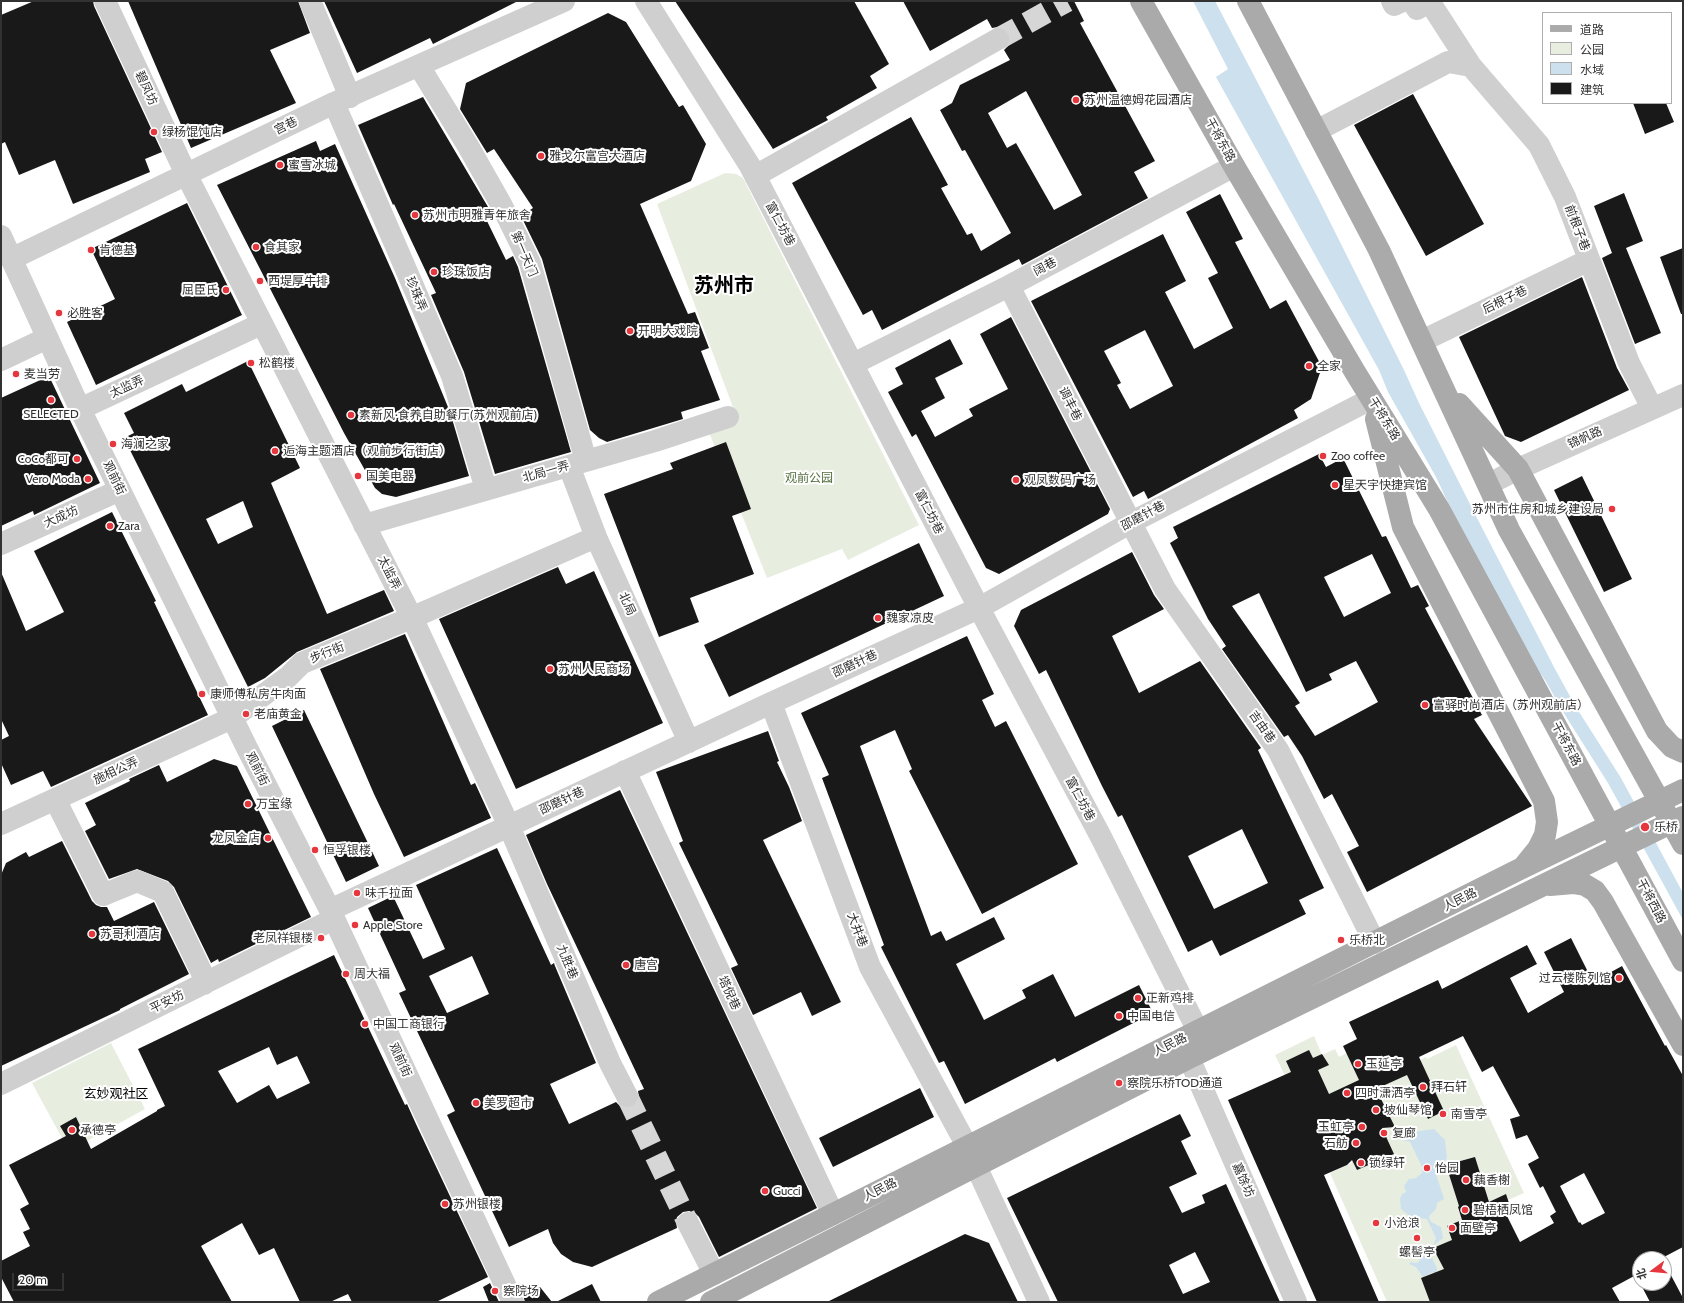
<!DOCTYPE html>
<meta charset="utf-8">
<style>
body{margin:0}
#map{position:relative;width:1684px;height:1303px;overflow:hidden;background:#fff;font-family:Cabin,"Noto Sans SC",sans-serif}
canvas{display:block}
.frame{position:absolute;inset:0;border:2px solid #323232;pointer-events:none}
.legend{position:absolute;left:1542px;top:12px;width:130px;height:92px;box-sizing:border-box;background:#fff;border:1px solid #adadad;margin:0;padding:5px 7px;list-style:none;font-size:12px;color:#323232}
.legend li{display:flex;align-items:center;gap:8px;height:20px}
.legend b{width:20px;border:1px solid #adadad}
.north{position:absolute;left:1632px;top:1251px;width:40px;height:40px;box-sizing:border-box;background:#fff;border:1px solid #adadad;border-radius:50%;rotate:254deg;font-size:11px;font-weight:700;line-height:16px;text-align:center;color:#323232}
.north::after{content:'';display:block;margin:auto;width:14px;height:18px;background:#e6373e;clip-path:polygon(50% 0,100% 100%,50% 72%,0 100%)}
.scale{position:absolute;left:12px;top:1273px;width:52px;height:18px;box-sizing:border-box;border:2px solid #323232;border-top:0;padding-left:5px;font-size:12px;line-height:14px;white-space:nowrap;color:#323232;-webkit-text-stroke:3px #fff;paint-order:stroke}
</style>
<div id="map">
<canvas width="1684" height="1303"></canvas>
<div class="frame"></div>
<ul class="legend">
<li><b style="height:5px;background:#aaa"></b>道路</li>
<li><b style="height:11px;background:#e7eee0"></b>公园</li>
<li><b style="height:11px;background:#cde0ed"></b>水域</li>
<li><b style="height:11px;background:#191919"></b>建筑</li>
</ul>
<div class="north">北</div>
<div class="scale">20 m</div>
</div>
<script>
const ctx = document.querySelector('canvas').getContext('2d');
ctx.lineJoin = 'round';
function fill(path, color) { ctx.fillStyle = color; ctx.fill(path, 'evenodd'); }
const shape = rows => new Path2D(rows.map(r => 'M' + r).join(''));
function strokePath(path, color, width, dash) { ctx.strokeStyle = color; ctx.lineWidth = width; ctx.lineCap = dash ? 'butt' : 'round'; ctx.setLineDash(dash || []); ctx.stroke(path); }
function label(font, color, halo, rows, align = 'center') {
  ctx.font = font + ' Cabin,"Noto Sans SC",sans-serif'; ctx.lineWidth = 4; ctx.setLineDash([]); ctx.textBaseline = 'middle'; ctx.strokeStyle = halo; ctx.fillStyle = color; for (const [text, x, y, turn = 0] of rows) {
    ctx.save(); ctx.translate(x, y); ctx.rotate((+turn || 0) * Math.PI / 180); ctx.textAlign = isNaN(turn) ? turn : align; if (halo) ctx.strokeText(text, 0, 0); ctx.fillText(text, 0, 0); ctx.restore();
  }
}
const green = shape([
 [725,173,736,174,743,178,919,525,848,560,842,549,767,578,708,430,737,418,657,204],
 [1314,1036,1322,1055,1335,1049,1339,1057,1355,1049,1395,1073,1426,1057,1427,1059,1456,1045,1524,1193,1508,1200,1510,1206,1474,1227,1462,1302,1387,1302,1330,1173,1352,1163,1342,1140,1305,1117,1275,1055],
 [111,1043,145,1109,69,1151,32,1083]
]);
const water = shape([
 [1193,1,1215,1,1318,198,1404,370,1419,403,1477,518,1555,669,1576,707,1621,778,1683,893,1683,920,1608,783,1565,715,1545,680,1529,658,1471,552,1436,477,1388,392,1379,370,1216,77,1228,69],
 [1434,1129,1445,1140,1447,1158,1445,1161,1446,1164,1442,1168,1442,1172,1436,1174,1444,1199,1437,1203,1436,1209,1430,1215,1429,1218,1431,1222,1441,1227,1443,1238,1435,1244,1431,1256,1437,1268,1436,1275,1433,1272,1423,1277,1416,1267,1409,1264,1411,1262,1416,1263,1419,1262,1420,1257,1432,1249,1436,1238,1427,1219,1411,1217,1401,1209,1400,1199,1402,1194,1406,1192,1404,1186,1409,1179,1416,1178,1422,1173,1422,1167,1410,1142,1399,1139,1398,1137,1405,1133]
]);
const building = shape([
 [34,1,93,1,94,6,162,152,145,159,150,172,73,204,55,160,19,175,5,142,1,144,1,15],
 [128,1,298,1,310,33,270,50,296,103,191,148],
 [324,1,518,1,433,44,430,38,357,73],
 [675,1,854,1,889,64,870,76,877,88,826,117,828,120,773,149],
 [903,1,1074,1,1084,21,1080,23,1155,161,1134,172,1148,198,1022,265,1019,259,882,330,872,310,863,315,792,183,911,117,948,185,941,188,967,235,972,233,981,251,1011,233,965,150,962,151,940,110,952,103,960,85,1010,60,1004,50,1009,45,1010,39,1009,33,1004,28,998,27,992,28,987,19,930,51],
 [1026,91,1082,195,1054,210,1016,143,1007,148,988,113],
 [608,13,626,22,679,107,683,105,706,144,691,181,640,204,688,314,695,312,709,348,701,351,720,400,681,412,683,419,607,442,599,438,590,430,542,259,521,216,533,208,494,149,487,153,460,109,466,83],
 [1413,94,1484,224,1426,256,1354,125],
 [423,97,491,212,492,214,486,219,506,260,513,256,518,267,571,452,495,474,464,372,431,295,436,293,394,204,393,205,358,125],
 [1633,103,1666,103,1674,122,1645,134],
 [316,141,320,151,335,144,395,278,450,412,469,476,396,497,382,494,375,488,344,433,217,185],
 [1624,193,1643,241,1626,248,1661,333,1635,344,1602,258,1612,253,1594,206],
 [1220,194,1243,239,1235,242,1270,309,1286,300,1322,367,1311,399,1294,410,1298,418,1148,499,1144,491,1133,497,1031,301,1163,234,1186,281,1165,292,1194,349,1233,328,1208,278,1218,273,1186,212],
 [1145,330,1173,386,1130,409,1117,385,1121,383,1104,351],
 [187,203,242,315,96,385,67,322,115,299,91,249],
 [1683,248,1683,314,1681,314,1660,257],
 [1582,277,1617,368,1629,390,1521,442,1505,436,1459,337],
 [1011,317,1110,509,1108,514,999,574,986,568,916,434,912,437,888,392,903,384,895,368,950,339,963,364,935,378,945,398,921,411,935,437,973,416,969,409,1008,389,980,334],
 [248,361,300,468,271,483,327,614,384,590,394,611,297,652,265,678,248,687,124,438,134,433,124,413,182,384,186,392],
 [243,501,253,527,218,544,206,519],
 [49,376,100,483,34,515,33,511,1,526,1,398],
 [726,442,751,509,732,516,754,574,690,598,699,622,659,637,604,494,673,469,670,463],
 [1319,454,1326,467,1343,458,1382,537,1386,536,1411,588,1418,585,1429,606,1425,608,1482,715,1474,719,1532,806,1367,892,1347,852,1359,846,1332,794,1324,799,1302,756,1288,735,1284,737,1222,649,1226,646,1208,619,1170,543,1178,538,1173,527],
 [1372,554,1391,593,1344,617,1324,577],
 [1259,593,1306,692,1332,680,1329,674,1356,661,1378,702,1315,736,1295,706,1300,703,1232,606],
 [1582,476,1632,579,1604,592,1554,490],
 [112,512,156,601,154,602,208,715,51,787,43,771,11,785,1,763,1,740,9,736,1,719,1,572,26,631,64,612,34,551],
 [919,543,944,596,729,697,704,645],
 [1132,552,1154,595,1164,609,1112,636,1139,693,1200,661,1261,748,1258,750,1324,888,1299,900,1306,914,1220,956,1212,940,1188,952,1122,815,1118,817,1102,786,1046,670,1039,674,1014,626,1021,610],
 [1242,829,1268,883,1214,909,1188,856],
 [558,567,566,584,594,571,663,723,516,789,439,619],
 [405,634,471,785,475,783,491,818,404,857,374,794,320,669],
 [967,636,994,694,982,700,995,727,1006,721,1078,864,982,914,909,771,912,769,895,730,860,746,931,936,941,931,946,941,994,917,1005,939,956,964,984,1020,1026,998,1022,990,1053,974,1075,1017,1139,985,1153,1013,1057,1062,1055,1058,965,1104,944,1061,939,1063,881,947,884,945,822,778,829,775,801,713],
 [304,710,379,866,346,882,272,726],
 [768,731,779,761,777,762,789,787,802,821,763,840,841,1002,812,1016,801,992,753,1015,731,968,738,965,679,843,683,841,656,772],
 [214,759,237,766,311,917,219,962,218,959,211,963,174,887,168,881,137,869,109,879,85,831,96,825,85,803,130,781,129,779,159,765,167,782],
 [620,790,817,1208,719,1257,699,1217,695,1213,689,1211,683,1212,677,1217,676,1222,677,1228,592,1267,573,1262,561,1254,553,1243,548,1229,509,1247,447,1115,455,1111,399,993,406,990,368,908,393,896,423,959,445,949,416,885,497,848,551,965,554,963,555,966,596,1063,550,1084,569,1124,616,1102,621,1107,626,1108,632,1107,638,1102,639,1097,638,1091,644,1089,547,884,526,835],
 [472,956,489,994,447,1013,429,976],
 [62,841,92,901,96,905,101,907,107,907,114,921,154,902,189,974,120,1009,120,1010,1,1066,1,875,6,863,26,852,29,857],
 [1571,938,1593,982,1622,966,1665,1046,1666,1045,1683,1076,1683,1247,1662,1258,1662,1259,1640,1259,1640,1283,1636,1275,1612,1288,1620,1302,1430,1302,1421,1278,1444,1269,1433,1248,1452,1240,1447,1226,1462,1220,1458,1207,1459,1206,1446,1165,1475,1157,1489,1202,1506,1194,1510,1206,1504,1210,1520,1242,1554,1223,1550,1216,1556,1212,1543,1186,1540,1188,1528,1164,1539,1158,1527,1135,1516,1139,1510,1119,1520,1116,1493,1066,1482,1072,1463,1036,1419,1057,1444,1111,1428,1119,1407,1075,1376,1089,1395,1127,1382,1128,1394,1154,1357,1170,1352,1160,1347,1165,1324,1175,1379,1302,1317,1302,1228,1100,1291,1072,1286,1061,1309,1050,1313,1058,1322,1054,1329,1065,1318,1070,1329,1094,1359,1080,1343,1046,1357,1039,1349,1022,1438,980,1442,989,1527,945,1537,964,1510,978,1528,1013,1564,992,1544,952],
 [1584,1173,1605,1213,1582,1225,1580,1222,1579,1223,1560,1186],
 [334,955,405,1105,407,1104,416,1124,488,1277,436,1302,352,1302,348,1294,330,1302,300,1302,274,1248,259,1255,242,1223,201,1246,232,1302,14,1302,1,1277,1,1261,30,1246,23,1232,30,1229,20,1209,29,1204,9,1165,66,1136,60,1126,76,1117,91,1149,157,1111,157,1110,165,1106,138,1049],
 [269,1047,277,1065,297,1056,310,1083,277,1099,269,1085,237,1103,218,1071],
 [920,1088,934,1117,833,1167,819,1138],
 [1180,1114,1191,1136,1181,1141,1197,1174,1169,1187,1182,1213,1205,1203,1202,1195,1226,1184,1280,1302,1058,1302,1007,1198],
 [1195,1252,1210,1282,1183,1294,1169,1265],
 [965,1234,989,1243,1018,1302,827,1302],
 [1664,1262,1683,1298,1683,1302,1650,1302,1640,1283,1664,1283],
 [490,1283,499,1302,489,1302,483,1287],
 [592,1284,601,1302,556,1302],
 [540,1287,552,1302,525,1302,522,1291]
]);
const minorTunnel = shape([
 [998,39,1067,1],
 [627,1096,688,1223]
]);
const minor = shape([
 [105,1,186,174,416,626,509,826,610,1063,627,1096],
 [310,1,350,97],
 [646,1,750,166,979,608,1101,837,1198,1031],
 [1392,1,1394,5,1403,1],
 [1412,1,1417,9,1429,1],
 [1429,1,1471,66],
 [419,66,468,146,502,206,530,263,586,461],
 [334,103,452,376,486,489],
 [1316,131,1448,62,1471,66,1539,145,1565,197,1629,363,1652,408],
 [755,176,998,39],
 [1,236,80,409,248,750,330,910,513,1302],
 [11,259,334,103,564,1],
 [1009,286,1165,589,1278,750,1375,943],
 [1422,341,1589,260],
 [1,360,47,338],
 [853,364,1009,286,1234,166],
 [80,409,261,324],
 [569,466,596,537,689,742],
 [1489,484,1518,469,1683,395],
 [364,525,655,441,728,417],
 [1,544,120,490],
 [771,703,870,967,967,1146],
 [625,771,833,1214],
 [55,799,103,895,137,881,163,892,202,973,204,984],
 [1,824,232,718,288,677,302,663,411,618,596,537],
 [330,910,771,703,979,608,1130,523,1371,399],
 [1189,1058,1296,1302],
 [1,1084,334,919],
 [976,1166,1039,1302],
 [688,1223,714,1274]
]);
const major = shape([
 [1141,1,1234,166,1355,372,1439,509,1683,961],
 [1248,1,1379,250,1509,530,1683,844],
 [1459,404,1518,469,1657,731,1672,747,1683,752],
 [1376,419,1403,527,1544,801,1547,822,1545,835,1538,849,1525,865],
 [1550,885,1573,883,1585,885,1595,891,1603,902,1683,1045],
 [658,1302,1520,869,1683,790],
 [711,1302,976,1166,1189,1058,1683,817]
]);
const markers = [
 [1076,100,4,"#e6373e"],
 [154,132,4,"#e6373e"],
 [541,156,4,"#e6373e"],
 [280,165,4,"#e6373e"],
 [415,215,4,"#e6373e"],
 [256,247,4,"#e6373e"],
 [91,250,4,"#e6373e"],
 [434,272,4,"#e6373e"],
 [260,281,4,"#e6373e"],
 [226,290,4,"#e6373e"],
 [59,313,4,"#e6373e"],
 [630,331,4,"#e6373e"],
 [251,363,4,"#e6373e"],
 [1309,366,4,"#e6373e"],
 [16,374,4,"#e6373e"],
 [51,400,4,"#e6373e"],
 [351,415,4,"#e6373e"],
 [113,444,4,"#e6373e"],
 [275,451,4,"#e6373e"],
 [1323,456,4,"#e6373e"],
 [77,459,4,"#e6373e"],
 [358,476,4,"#e6373e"],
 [88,479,4,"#e6373e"],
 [1016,480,4,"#e6373e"],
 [1335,485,4,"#e6373e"],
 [1612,509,4,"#e6373e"],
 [110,526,4,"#e6373e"],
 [878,618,4,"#e6373e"],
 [550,669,4,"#e6373e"],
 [202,694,4,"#e6373e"],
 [1425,705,4,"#e6373e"],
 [246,714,4,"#e6373e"],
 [248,804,4,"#e6373e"],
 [1645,827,5,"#e6373e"],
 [268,838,4,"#e6373e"],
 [315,850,4,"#e6373e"],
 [357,893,4,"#e6373e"],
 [355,925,4,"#e6373e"],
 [92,934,4,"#e6373e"],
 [321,938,4,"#e6373e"],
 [1341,940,4,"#e6373e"],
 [626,965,4,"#e6373e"],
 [346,974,4,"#e6373e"],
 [1619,978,4,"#e6373e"],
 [1138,998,4,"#e6373e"],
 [1119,1016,4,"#e6373e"],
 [365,1024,4,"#e6373e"],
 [1358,1064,4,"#e6373e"],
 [1119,1083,4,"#e6373e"],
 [1423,1087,4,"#e6373e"],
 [1347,1093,4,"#e6373e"],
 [476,1103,4,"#e6373e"],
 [1376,1110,4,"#e6373e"],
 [1443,1114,4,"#e6373e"],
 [1362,1127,4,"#e6373e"],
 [72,1130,4,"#e6373e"],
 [1384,1133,4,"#e6373e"],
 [1356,1143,4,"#e6373e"],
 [1361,1163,4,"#e6373e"],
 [1427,1168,4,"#e6373e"],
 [1466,1180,4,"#e6373e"],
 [765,1191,4,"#e6373e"],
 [445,1204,4,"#e6373e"],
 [1465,1210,4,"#e6373e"],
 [1376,1223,4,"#e6373e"],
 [1452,1228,4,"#e6373e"],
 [1417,1238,4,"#e6373e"],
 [495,1291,4,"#e6373e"]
];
const streetNames = [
 ["碧凤坊",146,88,65],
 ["宫巷",286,126,-26],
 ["干将东路",1220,140,61],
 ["富仁坊巷",780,224,62],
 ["前根子巷",1577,228,69],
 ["第一天门",524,254,67],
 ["阔巷",1045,267,-28],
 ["珍珠弄",416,294,67],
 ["后根子巷",1505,300,-26],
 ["太监弄",127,387,-25],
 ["调丰巷",1070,404,63],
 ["干将东路",1384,419,58],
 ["锦帆路",1585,438,-24],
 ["北局一弄",546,472,-16],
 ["观前街",114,478,64],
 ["富仁坊巷",929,512,63],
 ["邵磨针巷",1143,516,-28],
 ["大成坊",61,517,-24],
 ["太监弄",389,573,63],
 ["北局",627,604,65],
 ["步行街",327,653,-22],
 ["邵磨针巷",855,664,-25],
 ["吉由巷",1262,727,55],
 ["干将东路",1566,744,62],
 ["观前街",257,769,63],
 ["施相公弄",116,771,-25],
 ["富仁坊巷",1080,799,62],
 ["邵磨针巷",562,801,-25],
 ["人民路",1460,900,-27],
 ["干将西路",1651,901,62],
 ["大井巷",857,930,69],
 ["九胜巷",567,962,67],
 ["塔倪巷",729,993,65],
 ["平安坊",167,1002,-26],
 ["人民路",1170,1045,-27],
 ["观前街",400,1060,65],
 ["嘉馀坊",1243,1180,66],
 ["人民路",880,1190,-27]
];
const poiNames = [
 ["苏州温德姆花园酒店",1084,100],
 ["绿杨馄饨店",162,132],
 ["雅戈尔富宫大酒店",549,156],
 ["蜜雪冰城",288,165],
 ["苏州市明雅青年旅舍",423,215],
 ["食其家",264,247],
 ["肯德基",99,250],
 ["珍珠饭店",442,272],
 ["西堤厚牛排",268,281],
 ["屈臣氏",218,290,"right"],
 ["必胜客",67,313],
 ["开明大戏院",638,331],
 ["松鹤楼",259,363],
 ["全家",1317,366],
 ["麦当劳",24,374],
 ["SELECTED",51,414,"center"],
 ["素新风·食养自助餐厅(苏州观前店)",359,415],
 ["海澜之家",121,444],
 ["逅海主题酒店（观前步行街店）",283,451],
 ["Zoo coffee",1331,456],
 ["CoCo都可",69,459,"right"],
 ["国美电器",366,476],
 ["Vero Moda",80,479,"right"],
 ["观凤数码广场",1024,480],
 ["星天宇快捷宾馆",1343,485],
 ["苏州市住房和城乡建设局",1604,509,"right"],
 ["Zara",118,526],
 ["魏家凉皮",886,618],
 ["苏州人民商场",558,669],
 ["康师傅私房牛肉面",210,694],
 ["富驿时尚酒店（苏州观前店）",1433,705],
 ["老庙黄金",254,714],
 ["万宝缘",256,804],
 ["乐桥",1654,827],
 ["龙凤金店",260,838,"right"],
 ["恒孚银楼",323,850],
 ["味千拉面",365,893],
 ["Apple Store",363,925],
 ["苏哥利酒店",100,934],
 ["老凤祥银楼",313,938,"right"],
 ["乐桥北",1349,940],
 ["唐宫",634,965],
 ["周大福",354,974],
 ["过云楼陈列馆",1611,978,"right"],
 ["正新鸡排",1146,998],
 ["中国电信",1127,1016],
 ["中国工商银行",373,1024],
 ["玉延亭",1366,1064],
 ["察院乐桥TOD通道",1127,1083],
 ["拜石轩",1431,1087],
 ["四时潇洒亭",1355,1093],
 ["美罗超市",484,1103],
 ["坡仙琴馆",1384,1110],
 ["南雪亭",1451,1114],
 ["玉虹亭",1354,1127,"right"],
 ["承德亭",80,1130],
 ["复廊",1392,1133],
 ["石舫",1348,1143,"right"],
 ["锁绿轩",1369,1163],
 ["怡园",1435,1168],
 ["藕香榭",1474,1180],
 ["Gucci",773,1191],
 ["苏州银楼",453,1204],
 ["碧梧栖凤馆",1473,1210],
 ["小沧浪",1384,1223],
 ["面壁亭",1460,1228],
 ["螺髻亭",1417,1252,"center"],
 ["察院场",503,1291]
];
const parkNames = [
 ["观前公园",809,478]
];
const neighbourhoodNames = [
 ["玄妙观社区",116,1094]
];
const townNames = [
 ["苏州市",724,286]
];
fill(green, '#e7eee0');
fill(water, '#cde0ed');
fill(building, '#191919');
strokePath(minorTunnel, '#d6d6d6', 22, [22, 11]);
strokePath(minor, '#cfcfcf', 22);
strokePath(major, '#aaa', 22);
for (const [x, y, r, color] of markers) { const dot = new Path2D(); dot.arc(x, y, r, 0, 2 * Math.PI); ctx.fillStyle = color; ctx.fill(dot); strokePath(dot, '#fff', 1.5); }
label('12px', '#323232', '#fff', streetNames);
label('12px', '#323232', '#fff', poiNames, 'left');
label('12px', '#536e3e', '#fff', parkNames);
label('13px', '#000', '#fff', neighbourhoodNames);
label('bold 20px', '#000', '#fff', townNames);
</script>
